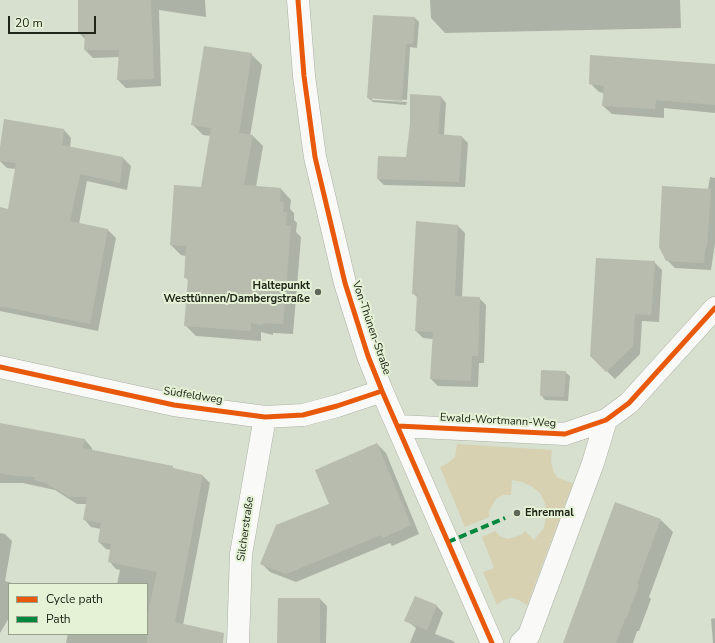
<!DOCTYPE html>
<meta charset="utf-8">
<style>
body{margin:0}
#map{position:relative;width:715px;height:643px;overflow:hidden;background:#d7dfcf;font-family:"Nunito Sans",sans-serif}
canvas{display:block}
.legend{position:absolute;left:8px;top:583px;width:140px;height:52px;box-sizing:border-box;background:#e5f2d6;border:1px solid #96a08b;margin:0;padding:5px 7px;list-style:none;font-size:12px;color:#20251a}
.legend li{display:flex;align-items:center;gap:8px;height:20px}
.legend b{width:20px;border:1px solid #96a08b}
.scale{position:absolute;left:8px;top:16px;width:88px;height:18px;box-sizing:border-box;border:2px solid #20251a;border-top:0;padding-left:5px;font-size:12px;line-height:14px;white-space:nowrap;color:#20251a;-webkit-text-stroke:3px #e5f2d6;paint-order:stroke}
</style>
<div id="map">
<canvas width="715" height="643"></canvas>
<ul class="legend">
<li><b style="height:5px;background:#e8590c"></b>Cycle path</li>
<li><b style="height:5px;background:#00873e"></b>Path</li>
</ul>
<div class="scale">20 m</div>
</div>
<script>
const ctx = document.querySelector('canvas').getContext('2d');
ctx.lineJoin = 'round';
function fill(path, color) { ctx.fillStyle = color; ctx.fill(path, 'evenodd'); }
const shape = rows => new Path2D(rows.map(r => 'M' + r).join(''));
function strokePath(path, color, width, dash) { ctx.strokeStyle = color; ctx.lineWidth = width; ctx.lineCap = dash ? 'butt' : 'round'; ctx.setLineDash(dash || []); ctx.stroke(path); }
function label(font, color, halo, rows, align = 'center') {
  ctx.font = font + ' "Nunito Sans",sans-serif'; ctx.lineWidth = 4; ctx.setLineDash([]); ctx.textBaseline = 'middle'; ctx.strokeStyle = halo; ctx.fillStyle = color; for (const [text, x, y, turn = 0] of rows) {
    ctx.save(); ctx.translate(x, y); ctx.rotate((+turn || 0) * Math.PI / 180); ctx.textAlign = isNaN(turn) ? turn : align; if (halo) ctx.strokeText(text, 0, 0); ctx.fillText(text, 0, 0); ctx.restore();
  }
}
const green = shape([
 [457,444,552,450,551,460,553,471,558,478,573,483,527,605,517,599,510,598,503,600,497,605,483,572,494,568,482,537,495,531,500,536,508,539,523,534,525,531,534,540,544,528,546,515,545,503,540,493,531,486,522,482,512,480,511,495,503,495,496,499,489,511,489,517,465,527,440,467,448,463,455,457]
]);
const shadow = shape([
 [84,0,205,0,206,17,159,10,161,86,126,88,118,80,119,57,93,58,85,50,86,40,79,33],
 [430,0,680,0,681,28,445,33,431,18],
 [415,18,419,22,417,48,410,47,407,100,372,98,372,100,407,102,406,105,373,102,368,98],
 [251,54,262,65,250,136,253,136,263,146,256,187,281,189,291,200,290,209,294,213,294,220,297,223,296,232,301,237,293,334,273,333,273,335,261,332,261,341,196,336,185,325,189,281,185,277,186,256,181,255,171,245,202,188,211,136,203,135,193,125],
 [715,65,715,113,664,108,664,118,612,114,603,106,604,93,599,92,590,83],
 [441,97,446,103,444,135,462,137,468,143,465,187,384,185,378,179,407,158],
 [64,130,71,138,70,148,123,158,131,166,127,190,87,181,79,224,108,230,116,238,98,331,0,311,0,208,9,210,16,169,7,168,0,161,0,154],
 [710,177,715,178,715,243,711,270,675,268,667,260,708,190],
 [417,222,458,226,465,233,462,298,479,298,486,305,484,363,479,363,478,387,438,386,431,379,433,339,423,338,416,331,418,298,413,293],
 [654,262,662,270,659,322,642,321,640,354,615,379,591,356],
 [565,372,570,376,568,401,545,400,541,395],
 [0,424,85,440,92,448,92,451,172,467,175,470,203,476,210,483,183,625,189,643,66,643,68,634,147,634,147,584,117,584,120,570,116,569,109,561,111,550,106,549,99,542,101,529,91,527,84,519,87,504,77,504,55,490,23,483,0,483],
 [377,444,386,453,419,534,392,546,390,543,296,582,270,572,262,564,330,505],
 [661,520,673,532,649,597,651,599,639,631,637,631,633,643,564,643],
 [0,533,5,534,12,541,5,581,15,584,9,584,9,618,0,633],
 [320,599,327,606,326,643,278,643],
 [437,606,443,613,435,634,453,641,455,643,410,643,416,628,406,620],
 [715,618,715,643,713,643,711,619]
]);
const building = shape([
 [78,0,151,0,154,79,117,80,119,50,84,50,85,34,78,34],
 [373,15,415,17,413,44,406,44,402,101,367,98],
 [204,46,252,53,239,133,253,135,244,185,281,188,280,201,284,202,283,212,287,212,286,225,291,226,283,324,263,323,263,325,251,323,251,331,184,326,188,278,184,278,186,246,170,245,174,185,201,187,211,128,191,125],
 [590,55,715,64,715,105,656,100,655,109,602,106,604,86,589,84],
 [410,94,441,96,438,134,462,136,459,182,377,179,378,156,406,157,410,124],
 [4,119,64,129,62,145,123,157,120,183,80,174,70,221,108,229,90,324,0,306,0,207,8,209,16,163,0,161,0,147],
 [662,186,711,189,707,245,705,250,704,263,666,261,659,247],
 [416,221,458,225,455,296,480,297,478,356,472,356,471,381,430,379,433,332,415,331,417,294,412,294],
 [596,258,655,261,651,315,635,314,633,346,606,372,590,356],
 [541,370,566,371,564,397,540,396],
 [0,423,85,439,83,448,173,466,173,468,203,475,175,622,224,633,223,643,147,643,147,618,157,572,108,562,111,544,98,542,101,523,83,520,87,497,69,497,46,483,34,480,35,477,15,476,0,473],
 [377,443,411,525,383,538,381,535,286,574,260,564,276,525,329,504,315,470],
 [615,502,661,519,637,584,639,585,626,619,625,619,616,643,563,643],
 [415,596,437,605,427,630,404,621],
 [278,598,320,598,320,643,277,643]
]);
const street = shape([
 [298,0,304,76,315,157,345,283,368,356,382,391,492,643],
 [0,367,174,405,265,417,303,415,337,406,382,391],
 [398,426,565,434,606,420,629,403,715,308],
 [238,643,241,554,265,417],
 [521,643,529,635,593,463,606,420]
]);
const quiet = shape([
 [448,542,505,518]
]);
const cycleway = shape([
 [298,0,304,76,315,157,345,283,368,356,382,391,492,643],
 [0,367,174,405,265,417,303,415,337,406,382,391],
 [398,426,565,434,606,420,629,403,715,308]
]);
const markers = [
 [318,292,4,"#606659"],
 [517,513,4,"#606659"]
];
const poiNames = [
 ["Haltepunkt",310,286],
 ["Westtünnen/Dambergstraße",310,299],
 ["Ehrenmal",525,513,"left"]
];
const streetNames = [
 ["Von-Thünen-Straße",371,328,71],
 ["Südfeldweg",193,396,9],
 ["Ewald-Wortmann-Weg",498,421,3],
 ["Silcherstraße",246,529,-82]
];
fill(green, '#d7d1b1');
fill(shadow, '#0003');
fill(building, '#b8bcaf');
strokePath(street, '#acb1a5', 23);
strokePath(street, '#f9faf8', 22);
strokePath(quiet, '#00873e', 4, [8, 4]);
strokePath(cycleway, '#e8590c', 5);
for (const [x, y, r, color] of markers) { const dot = new Path2D(); dot.arc(x, y, r, 0, 2 * Math.PI); ctx.fillStyle = color; ctx.fill(dot); strokePath(dot, '#e5f2d6', 1.5); }
label('bold 11px', '#20251a', '#e5f2d6', poiNames, 'right');
label('11px', '#20251a', '#e5f2d6', streetNames);
</script>
